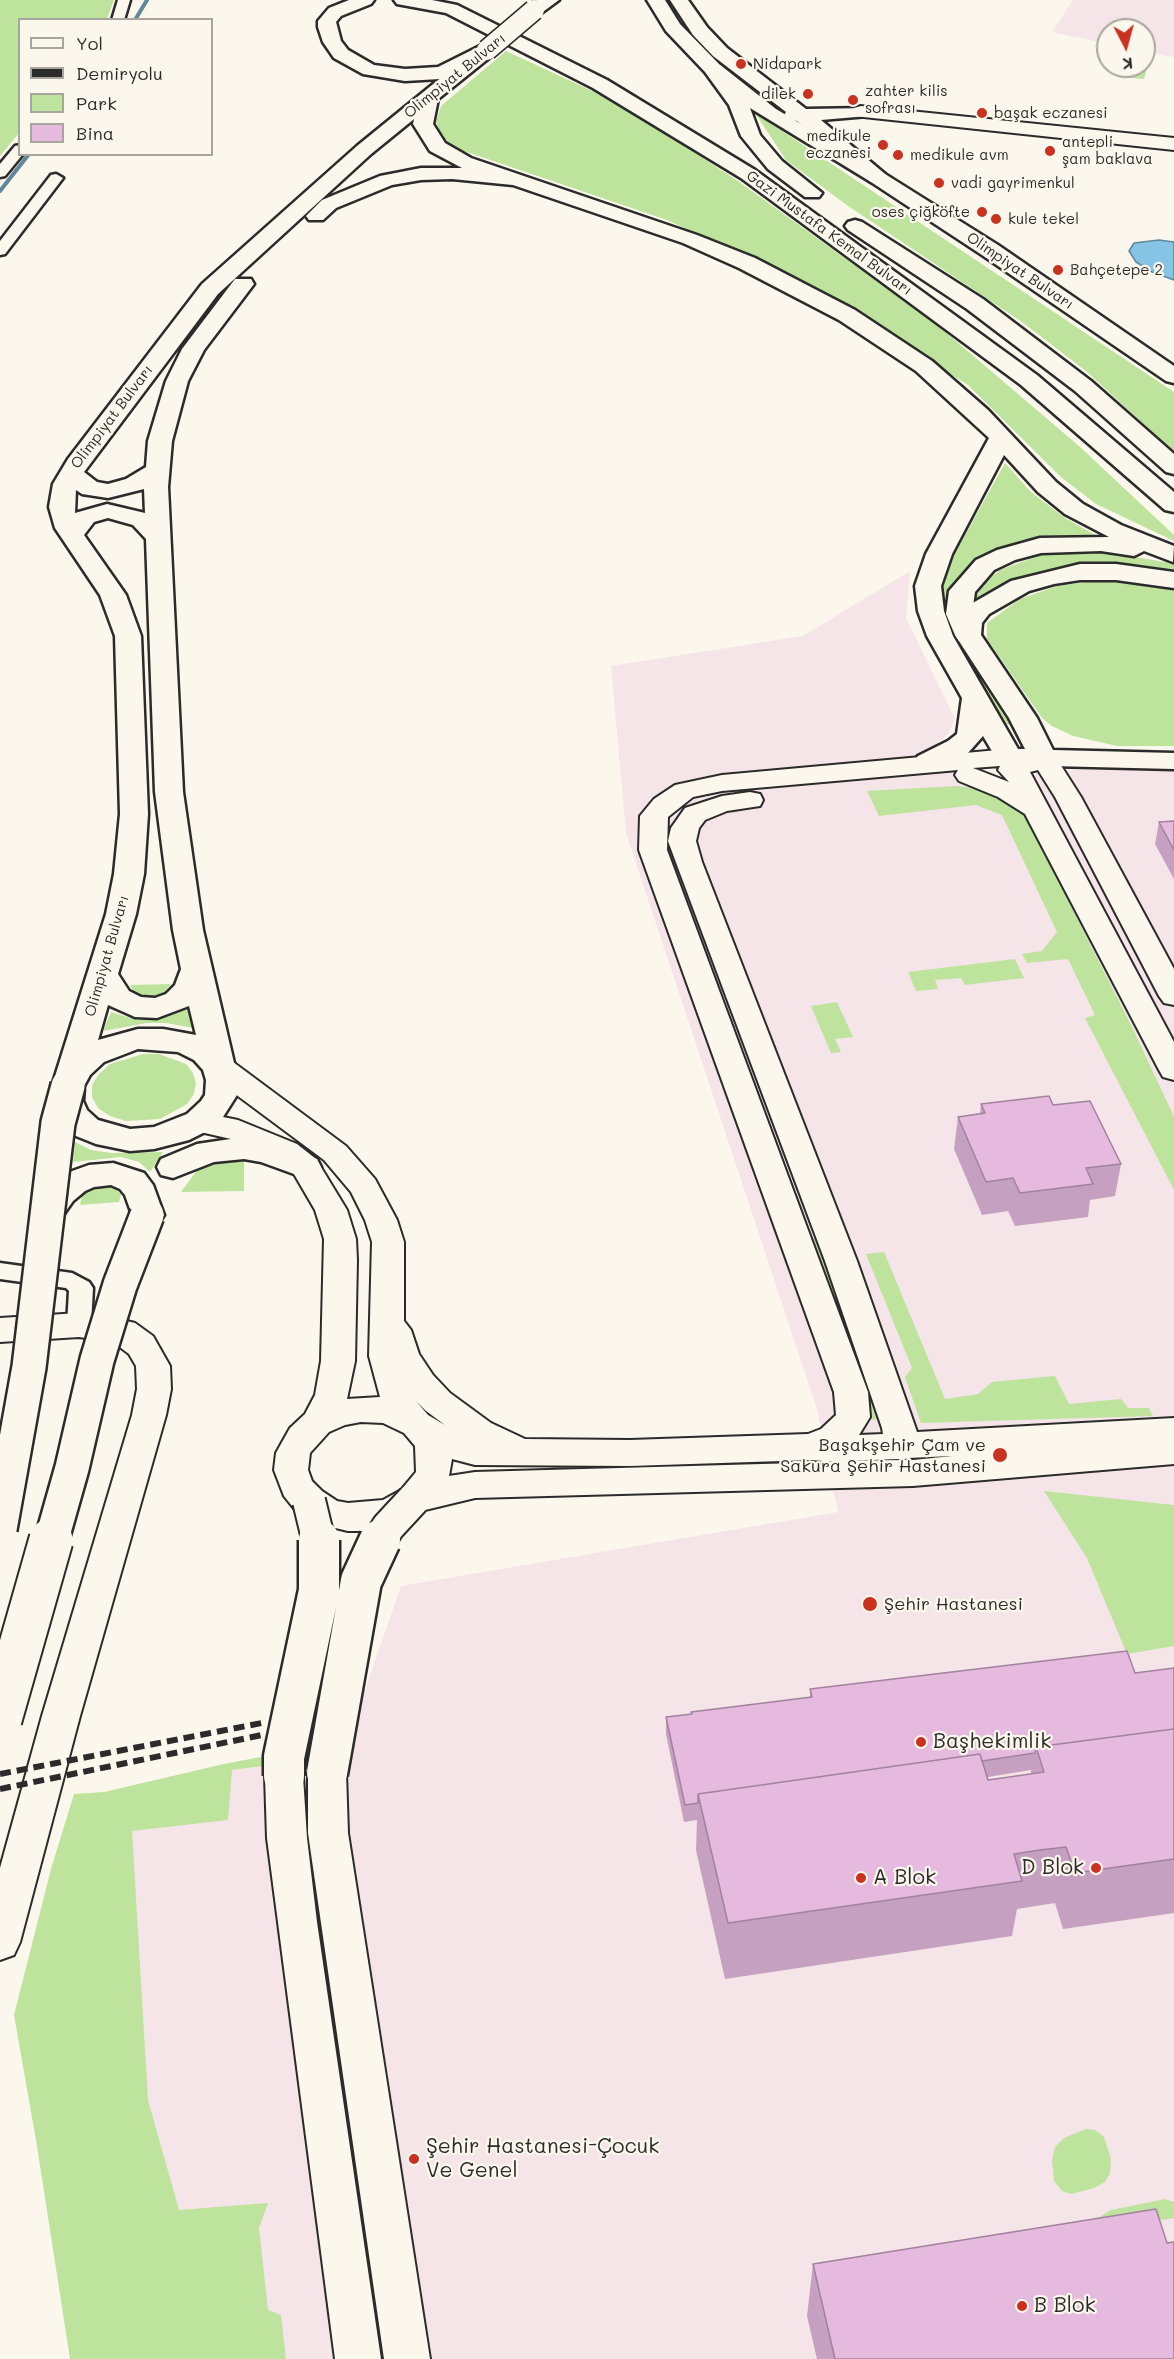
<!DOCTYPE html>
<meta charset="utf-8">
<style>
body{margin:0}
#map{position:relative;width:1174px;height:2359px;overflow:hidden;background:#fbf7ec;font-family:Mali,sans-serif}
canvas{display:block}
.legend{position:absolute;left:18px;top:18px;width:195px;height:138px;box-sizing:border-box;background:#fbf7ec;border:2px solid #a8a59f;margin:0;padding:8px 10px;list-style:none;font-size:18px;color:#2b2b2b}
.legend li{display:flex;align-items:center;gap:12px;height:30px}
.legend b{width:30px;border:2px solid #a8a59f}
.north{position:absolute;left:1096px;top:18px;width:60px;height:60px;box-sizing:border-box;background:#fbf7ec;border:2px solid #a8a59f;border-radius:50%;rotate:174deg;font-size:16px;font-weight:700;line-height:24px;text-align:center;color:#2b2b2b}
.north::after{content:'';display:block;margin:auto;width:21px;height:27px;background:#c8321e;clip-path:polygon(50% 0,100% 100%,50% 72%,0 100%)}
</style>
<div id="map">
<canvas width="1174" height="2359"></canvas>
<ul class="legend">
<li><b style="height:8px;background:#fbf7ec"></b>Yol</li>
<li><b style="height:8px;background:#2b2b2b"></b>Demiryolu</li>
<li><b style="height:16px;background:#bee39d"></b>Park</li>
<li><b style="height:16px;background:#e6badf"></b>Bina</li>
</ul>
<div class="north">K</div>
</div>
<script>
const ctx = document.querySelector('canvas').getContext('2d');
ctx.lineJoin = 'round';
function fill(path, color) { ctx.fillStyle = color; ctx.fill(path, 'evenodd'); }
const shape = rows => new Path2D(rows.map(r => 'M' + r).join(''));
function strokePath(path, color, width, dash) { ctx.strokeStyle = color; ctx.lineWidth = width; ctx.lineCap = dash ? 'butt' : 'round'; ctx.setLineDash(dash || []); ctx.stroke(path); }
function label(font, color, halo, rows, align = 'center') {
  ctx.font = font + ' Mali,sans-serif'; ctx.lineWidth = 4.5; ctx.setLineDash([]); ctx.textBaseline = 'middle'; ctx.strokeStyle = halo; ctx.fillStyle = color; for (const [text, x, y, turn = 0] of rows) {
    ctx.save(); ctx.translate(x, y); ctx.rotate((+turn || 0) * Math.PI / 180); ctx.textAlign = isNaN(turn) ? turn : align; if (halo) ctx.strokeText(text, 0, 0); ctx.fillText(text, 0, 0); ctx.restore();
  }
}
const built = shape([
 [1073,0,1174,0,1174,54,1172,57,1144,51,1144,30,1108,30,1108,44,1052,32],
 [910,571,906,618,955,719,948,734,938,743,957,780,1077,770,1174,770,1174,2359,164,2359,113,1802,232,1770,342,1756,401,1586,838,1512,817,1409,626,833,611,666,803,636]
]);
const green = shape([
 [0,0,114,0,107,19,20,20,19,133,0,156],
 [506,51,616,102,738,181,937,325,1079,446,1174,535,1174,541,1096,504,1061,477,968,385,819,291,667,220,455,148,441,135,436,122,441,106],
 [1144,62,1149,62,1144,79,1119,77,1122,66,1144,66],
 [755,113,1174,392,1174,452,1086,371,1022,322,848,206,786,160],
 [1005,463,1031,492,1065,518,1099,537,1054,537,1015,544,986,554,965,570,948,596,947,613,954,633,1013,724,1004,725,938,610,941,578],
 [1075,551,1111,553,1171,563,1174,560,1174,571,1122,565,1078,566,1044,571,1011,582,974,601,983,584,1000,570,1043,554],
 [1101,580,1174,588,1174,746,1117,746,1073,736,1052,726,1042,718,987,639,987,623,1020,599,1057,586],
 [956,786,976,788,1002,798,1024,814,1132,1027,1174,1117,1174,1190,1085,1018,1095,1015,1068,959,1027,963,1022,954,1042,951,1057,932,1002,815,976,805,879,816,867,791],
 [1015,959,1024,978,965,985,961,978,935,980,938,989,916,991,908,972],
 [171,984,162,995,149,998,137,996,130,985],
 [837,1002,853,1037,835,1039,841,1052,831,1053,811,1006],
 [190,1008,199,1029,166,1023,147,1023,103,1031,111,1012,137,1020,165,1017],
 [143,1054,159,1054,186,1064,193,1073,196,1083,194,1094,187,1104,160,1119,126,1121,110,1116,98,1108,92,1097,92,1085,99,1074,110,1064],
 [75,1142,91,1150,112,1153,163,1152,150,1172,139,1162,121,1157,73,1162],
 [221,1159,244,1159,244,1191,181,1192,198,1169],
 [94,1185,116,1188,121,1195,119,1202,80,1205,83,1191],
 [816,1238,879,1406,881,1419,869,1420,869,1408,805,1239],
 [884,1252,945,1399,978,1394,992,1382,1055,1376,1069,1404,1121,1399,1128,1408,1149,1408,1153,1416,921,1423,905,1377,912,1368,866,1254],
 [1044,1491,1174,1505,1174,1646,1127,1654,1087,1558],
 [350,1740,343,1756,232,1770,228,1820,132,1831,148,2100,179,2210,268,2203,259,2228,268,2310,281,2315,286,2359,70,2359,37,2146,14,2015,51,1869,74,1794,104,1792,224,1764],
 [1086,2129,1095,2130,1104,2137,1111,2159,1110,2173,1105,2182,1094,2188,1071,2194,1062,2191,1054,2181,1052,2160,1055,2147,1064,2138],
 [1165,2199,1174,2202,1174,2218,1086,2231,1096,2219,1111,2210]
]);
const water = shape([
 [1159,240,1174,242,1174,280,1152,272,1136,262,1129,251,1134,243,1159,240]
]);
const stream = shape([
 [135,20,147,0],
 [0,191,29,154]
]);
const street = shape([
 [118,0,130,0,124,20,112,20,118,0],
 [20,145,20,154,23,154,5,176,0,177,0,164,15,146,20,145],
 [56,174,63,178,5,254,0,255,0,241,51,175,56,174],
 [0,1263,72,1273,89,1282,93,1288,91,1325,87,1331,79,1334,71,1331,67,1325,69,1291,66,1288,0,1279,0,1263]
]);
const secondary = shape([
 [861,106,1174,138,1174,150,854,116,852,112,854,108,861,106],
 [1009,749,1018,751,1022,757,1044,751,1053,753,1081,797,1174,969,1174,1005,1164,1003,1159,996,1055,797,1038,770,1030,772,1174,1042,1174,1080,1163,1077,1159,1070,1025,814,998,797,959,781,955,775,958,770,722,791,693,797,668,817,667,850,868,1392,870,1417,859,1435,883,1434,882,1428,825,1261,668,841,671,828,685,808,722,796,750,792,760,794,763,800,760,806,727,811,705,820,699,828,696,841,702,862,857,1261,917,1432,1174,1418,1174,1464,913,1486,475,1498,425,1510,407,1521,372,1531,348,1531,327,1526,296,1511,284,1496,274,1470,276,1453,281,1444,290,1428,305,1414,315,1395,321,1361,324,1239,315,1210,294,1174,275,1158,231,1139,187,1129,183,1122,187,1115,198,1112,238,1120,297,1144,316,1159,347,1210,356,1239,357,1260,355,1361,347,1399,380,1397,369,1356,372,1242,365,1220,351,1192,324,1160,207,1073,203,1066,207,1059,218,1056,229,1059,346,1146,375,1179,397,1220,404,1242,404,1321,411,1330,419,1354,433,1375,450,1393,491,1423,525,1439,630,1440,808,1434,821,1429,836,1415,834,1392,639,850,640,816,654,799,675,785,722,775,1009,749],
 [1000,766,998,770,1009,782,973,768,1000,766],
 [416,1401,426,1411,445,1425,428,1415,416,1401],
 [361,1422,383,1423,404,1433,415,1446,416,1472,401,1490,383,1500,348,1503,337,1501,322,1491,312,1481,308,1470,310,1453,329,1432,345,1425,361,1422],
 [952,1456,913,1460,902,1460,908,1458,952,1456],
 [452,1459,475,1465,630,1466,812,1460,834,1462,475,1472,449,1476,452,1459],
 [898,1459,902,1460,848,1461,898,1459],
 [79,1313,98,1314,135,1323,153,1336,170,1366,171,1389,166,1415,80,1716,20,1942,14,1955,0,1960,0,1868,42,1716,132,1415,137,1389,136,1366,129,1354,113,1342,79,1337,0,1342,0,1318,79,1313],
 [327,1757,341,1762,346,1773,348,1833,430,2359,384,2359,308,1833,308,1773,313,1762,327,1757],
 [284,1760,298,1765,303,1776,307,1838,317,1922,381,2359,335,2359,267,1838,265,1776,270,1765,284,1760]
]);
const primary = shape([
 [670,0,688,0,707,27,727,48,806,109,868,108,871,112,868,116,821,120,885,174,998,245,1174,366,1174,383,1166,381,982,255,871,182,797,121,787,119,784,115,786,112,713,56,693,35,670,0],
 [487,44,496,50,494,54,438,99,433,124,445,143,471,158,697,235,755,258,855,310,932,361,988,410,1056,482,1083,504,1121,525,1174,546,1173,562,1144,551,1134,556,1101,551,1041,553,1015,560,994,570,975,592,972,614,981,635,1037,718,1053,750,1174,753,1174,769,1009,765,999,763,983,736,968,753,938,768,928,770,918,768,914,762,918,756,948,741,957,734,962,698,927,636,918,611,915,586,926,554,989,438,916,371,839,320,739,268,683,243,513,185,452,179,421,180,392,185,336,208,323,220,309,220,306,216,322,200,380,176,421,168,462,168,430,151,413,124,414,119,371,154,218,294,84,472,97,482,108,484,126,479,146,467,148,441,166,381,182,349,235,279,251,279,254,284,204,350,188,381,172,441,168,487,183,792,203,930,238,1080,237,1095,223,1117,209,1130,189,1140,154,1149,130,1151,96,1144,76,1136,63,1124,51,1101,52,1086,106,914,114,874,120,814,115,636,100,595,55,528,49,507,53,484,68,459,202,284,357,146,480,46,487,44],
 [1004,455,1038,492,1065,514,1109,537,1040,538,997,550,976,560,949,591,946,614,955,635,1009,718,1025,749,1018,749,953,636,944,611,941,586,952,554,1004,455],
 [144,489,145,513,107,504,75,513,76,490,82,494,108,498,144,489],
 [108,518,133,525,146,539,155,792,173,930,181,969,175,985,166,994,155,998,141,997,129,991,118,974,136,914,144,874,148,814,141,636,126,595,84,535,94,522,108,518],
 [108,1005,135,1017,157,1018,189,1006,196,1035,163,1029,138,1029,98,1040,108,1005],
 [138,1049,178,1052,194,1060,203,1070,206,1080,205,1095,201,1101,187,1114,154,1127,130,1129,98,1120,87,1110,83,1101,84,1086,90,1075,104,1062,138,1049],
 [244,1137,279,1144,317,1159,321,1167,317,1175,305,1178,261,1162,244,1159,214,1162,173,1178,161,1175,157,1167,161,1159,197,1144,244,1137],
 [113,1163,144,1173,153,1185,164,1215,159,1223,147,1227,135,1223,125,1195,120,1189,111,1185,94,1187,85,1191,73,1201,61,1218,49,1222,37,1218,32,1210,49,1185,61,1175,89,1165,113,1163]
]);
const highway = shape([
 [349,0,374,0,371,4,341,16,336,22,341,41,348,50,374,65,405,69,438,67,480,46,487,44,496,50,462,72,440,79,405,81,363,74,334,58,323,42,318,27,318,21,329,8,349,0],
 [394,0,432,0,457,5,607,80,755,170,1037,375,1174,492,1174,512,1165,510,1021,385,741,178,593,88,446,13,397,4,394,0],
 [537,0,559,0,540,14,528,14,525,10,528,6,537,0],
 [647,0,665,0,680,24,719,64,776,109,885,174,888,178,885,182,871,182,750,108,760,135,782,161,822,193,819,197,805,197,768,169,741,136,729,105,705,72,666,31,647,0],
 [855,220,862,222,983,299,1091,381,1174,454,1174,474,1166,472,1075,391,967,309,848,230,845,226,848,222,855,220],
 [1080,564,1116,564,1174,572,1174,588,1116,580,1080,580,1054,584,1029,591,989,614,982,623,981,635,977,641,968,643,959,641,955,635,956,622,971,604,1011,581,1080,564]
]);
const rail = shape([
 [0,1774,262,1723],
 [0,1789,262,1735]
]);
const secondaryBridgeFar1 = shape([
 [309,1501,319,1542],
 [379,1542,388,1527,413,1500]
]);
const secondaryBridge = shape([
 [327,1773,361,1581,380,1540],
 [284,1776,284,1757,319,1591,319,1540]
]);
const primaryBridgeFar2 = shape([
 [487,50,534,10]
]);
const primaryBridgeFar1 = shape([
 [0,1529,29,1367,58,1123,68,1086],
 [51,1542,72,1468,97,1360,120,1285,147,1215]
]);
const primaryBridge = shape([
 [0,1719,51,1540]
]);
const wall = shape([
 [1174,821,1174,879,1155,844,1159,822],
 [981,1104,1053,1105,1121,1164,1115,1196,1090,1200,1088,1217,1015,1226,1008,1211,982,1215,954,1149,958,1117,980,1114],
 [1174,1668,1174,1913,1063,1929,1055,1903,1030,1907,1017,1909,1012,1936,725,1979,696,1850,697,1820,684,1822,666,1734,666,1717,691,1714,691,1712,810,1697,810,1689,1135,1673],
 [1031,1770,1031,1774,988,1780,988,1777],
 [1167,2243,1174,2359,817,2359,807,2316,813,2264]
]);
const building = shape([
 [1174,821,1174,850,1159,822,1174,821],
 [1049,1096,1053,1105,1090,1101,1121,1164,1086,1168,1093,1184,1020,1193,1013,1178,986,1182,958,1117,985,1113,981,1104,1049,1096],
 [1127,1651,1135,1673,1174,1668,1174,1729,1036,1747,1035,1753,982,1761,980,1754,698,1794,698,1803,685,1805,666,1717,692,1714,691,1712,812,1697,810,1689,1127,1651],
 [1174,1729,1174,1859,1075,1873,1066,1847,1040,1850,1014,1854,1022,1881,728,1923,698,1794,980,1754,988,1780,1044,1772,1036,1747,1174,1729],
 [1156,2209,1167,2243,1174,2242,1174,2359,835,2359,813,2264,1156,2209]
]);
const markers = [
 [741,64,6,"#c8321e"],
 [808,94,6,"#c8321e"],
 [853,100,6,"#c8321e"],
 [982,113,6,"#c8321e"],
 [883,145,6,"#c8321e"],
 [1050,151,6,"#c8321e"],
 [898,155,6,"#c8321e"],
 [939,183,6,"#c8321e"],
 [982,212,6,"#c8321e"],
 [996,219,6,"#c8321e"],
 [1058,270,6,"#c8321e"],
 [1000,1455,8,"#c8321e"],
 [870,1604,8,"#c8321e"],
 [921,1742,6,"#c8321e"],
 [1096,1868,6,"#c8321e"],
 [861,1878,6,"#c8321e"],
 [414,2159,6,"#c8321e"],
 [1022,2306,6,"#c8321e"]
];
const farPoinames = [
 ["Nidapark",753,64],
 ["zahter kilis",865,91],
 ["sofrası",865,108],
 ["dilek",796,94,"right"],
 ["başak eczanesi",994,113],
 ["medikule",871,136,"right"],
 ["eczanesi",871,153,"right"],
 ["antepli",1062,142],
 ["şam baklava",1062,159],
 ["medikule avm",910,155],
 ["vadi gayrimenkul",951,183],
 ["oses çiğköfte",970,212,"right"],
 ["kule tekel",1008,219],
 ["Bahçetepe 2",1070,270]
];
const farStreetnames = [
 ["Olimpiyat Bulvarı",455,76,-39],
 ["Gazi Mustafa Kemal Bulvarı",829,233,36],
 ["Olimpiyat Bulvarı",1020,271,34],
 ["Olimpiyat Bulvarı",112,417,-53],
 ["Olimpiyat Bulvarı",107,956,-74]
];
const poiNames = [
 ["Başakşehir Çam ve",986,1445],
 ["Sakura Şehir Hastanesi",986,1466],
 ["Şehir Hastanesi",884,1604,"left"]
];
const nearPoinames = [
 ["Başhekimlik",933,1742],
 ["D Blok",1084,1868,"right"],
 ["A Blok",873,1878],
 ["Şehir Hastanesi-Çocuk",426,2147],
 ["Ve Genel",426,2171],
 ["B Blok",1034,2306]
];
fill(built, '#f5e5e8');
fill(green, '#bee39d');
fill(water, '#85c4e5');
strokePath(water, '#61879b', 1.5);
strokePath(stream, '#61879b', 4);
strokePath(street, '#2b2b2b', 5);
strokePath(secondary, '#2b2b2b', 4);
strokePath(primary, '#2b2b2b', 5);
strokePath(highway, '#2b2b2b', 5);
fill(street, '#fbf7ec');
fill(secondary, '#fbf7ec');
fill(primary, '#fbf7ec');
fill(highway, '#fbf7ec');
strokePath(rail, '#2b2b2b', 6, [11, 6]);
strokePath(secondaryBridgeFar1, '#2b2b2b', 36, []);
strokePath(secondaryBridge, '#2b2b2b', 45, []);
strokePath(primaryBridgeFar2, '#2b2b2b', 23, []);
strokePath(primaryBridgeFar1, '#2b2b2b', 38, []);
strokePath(primaryBridge, '#2b2b2b', 47, []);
strokePath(secondaryBridgeFar1, '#fbf7ec', 32);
strokePath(secondaryBridge, '#fbf7ec', 40);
strokePath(primaryBridgeFar2, '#fbf7ec', 20);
strokePath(primaryBridgeFar1, '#fbf7ec', 33);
strokePath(primaryBridge, '#fbf7ec', 43);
fill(wall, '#c6a0c0');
fill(building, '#e6badf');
strokePath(building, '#a1829c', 1.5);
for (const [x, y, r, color] of markers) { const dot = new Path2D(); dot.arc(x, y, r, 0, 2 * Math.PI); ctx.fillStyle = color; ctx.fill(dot); strokePath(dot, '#fbf7ec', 2); }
label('15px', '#2b2b2b', '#fbf7ec', farPoinames, 'left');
label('15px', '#2b2b2b', '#fbf7ec', farStreetnames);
label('18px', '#2b2b2b', '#fbf7ec', poiNames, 'right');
label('21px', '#2b2b2b', '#fbf7ec', nearPoinames, 'left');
</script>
